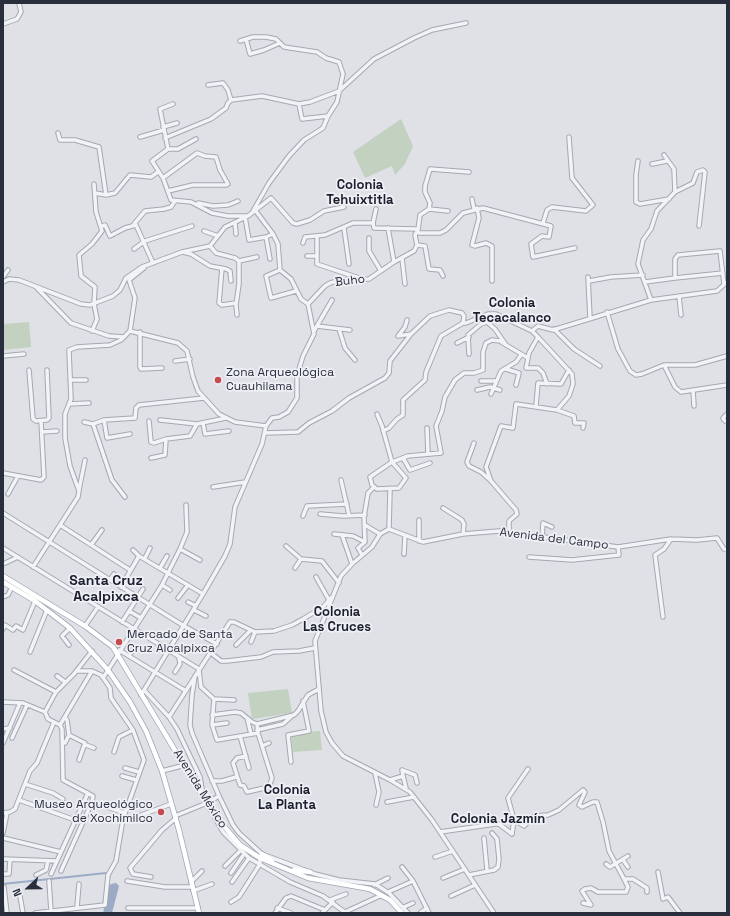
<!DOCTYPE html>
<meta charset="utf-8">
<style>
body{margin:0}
#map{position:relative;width:730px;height:916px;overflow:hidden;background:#dfe1e7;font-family:"Space Grotesk",sans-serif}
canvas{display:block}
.frame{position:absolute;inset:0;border:4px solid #292e3d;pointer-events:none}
.north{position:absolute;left:8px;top:868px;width:40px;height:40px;-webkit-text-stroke:3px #eef0f5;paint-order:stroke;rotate:248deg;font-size:11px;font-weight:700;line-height:16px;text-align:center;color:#292e3d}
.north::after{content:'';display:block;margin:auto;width:14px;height:18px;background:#292e3d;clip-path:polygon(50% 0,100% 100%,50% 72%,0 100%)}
</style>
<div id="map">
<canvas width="730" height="916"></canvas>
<div class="frame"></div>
<div class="north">N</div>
</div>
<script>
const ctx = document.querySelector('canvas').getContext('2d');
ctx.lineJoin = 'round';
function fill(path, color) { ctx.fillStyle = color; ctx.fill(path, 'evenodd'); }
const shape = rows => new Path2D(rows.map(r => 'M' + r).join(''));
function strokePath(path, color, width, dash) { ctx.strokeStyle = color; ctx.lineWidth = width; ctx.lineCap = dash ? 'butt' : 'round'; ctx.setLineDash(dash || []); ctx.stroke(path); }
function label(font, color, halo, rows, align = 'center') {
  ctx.font = font + ' "Space Grotesk",sans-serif'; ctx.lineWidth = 3.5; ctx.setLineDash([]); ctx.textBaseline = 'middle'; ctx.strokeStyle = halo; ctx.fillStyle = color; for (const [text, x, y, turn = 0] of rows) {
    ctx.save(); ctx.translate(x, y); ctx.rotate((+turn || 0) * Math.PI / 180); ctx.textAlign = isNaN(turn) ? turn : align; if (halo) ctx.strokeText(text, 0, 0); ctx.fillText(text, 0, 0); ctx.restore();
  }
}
const green = shape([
 [401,119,413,146,405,164,395,175,392,166,365,178,353,152],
 [29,322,31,347,3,350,3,324],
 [288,689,292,713,252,719,248,693],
 [320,731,322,750,293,752,291,733]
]);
const water = shape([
 [106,872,106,874,3,885,3,883],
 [116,883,119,886,112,913,103,913,109,886,111,884]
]);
const minor = shape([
 [3,24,17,19,21,12,19,3],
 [246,39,250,54,264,50,280,43],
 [240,41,253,37,266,37,276,39,284,47,317,52,326,58,339,62,343,74,337,102,328,116,323,128,304,140,289,156,269,183,253,211],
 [208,85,223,83,228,90,231,100,262,96,299,104,310,102,339,91,374,59,414,38,432,30,466,23],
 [173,104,160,109,168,149,178,149,196,139],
 [299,104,302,119,328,116],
 [163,127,177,123],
 [58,133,60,140,75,140,99,147,106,195],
 [140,137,164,130],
 [165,138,211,119,226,108,228,103,231,100],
 [168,149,152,161,163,178,171,200,191,202,212,213,228,216,247,216],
 [664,155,674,169,675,192],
 [638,161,636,175,636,202,640,204,669,199],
 [652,164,667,161],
 [163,178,197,153,205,156,216,157,220,170,228,184,226,185,193,185,168,191],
 [95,193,106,195,115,193,130,175,151,177,158,172],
 [472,199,474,209],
 [198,203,213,206,228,205,238,201],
 [477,208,479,218,472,245,475,246,486,243,492,246,492,281],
 [376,209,373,223,374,228,416,229,419,233,440,233,446,230,463,213,483,208,551,226,549,237,542,236,531,244,533,257,575,248],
 [429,209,430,203,425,192,425,186,430,169,469,172],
 [429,209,448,211],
 [255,210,273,234],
 [245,217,249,240,266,237,273,234,278,244,280,270,291,279,301,299,308,304],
 [235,223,236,234],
 [543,223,547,210,552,207,586,211,593,205,572,178,569,137],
 [134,224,145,211,164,209,171,207,175,201],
 [102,226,105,225,110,236,125,228,136,225,153,263],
 [344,228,349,264],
 [388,228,394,262],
 [204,231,218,236],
 [317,236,317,264,359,278],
 [266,237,270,259],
 [369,238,369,251,381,271],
 [303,243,305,237,325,235,353,223,373,223],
 [417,245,425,246,429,269,440,270,443,276],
 [210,246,216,253,235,258,239,261,239,284,236,305,237,315],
 [134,249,145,241,192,226],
 [183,252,191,254,210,266,226,269,230,271,231,281],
 [307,256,317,256],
 [402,258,405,284],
 [239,261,257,257],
 [222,268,219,303,222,305,236,303],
 [280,270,266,276,271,298,296,291],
 [3,277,8,270],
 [588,277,590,318],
 [675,278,723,273],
 [589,281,611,277,643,275],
 [3,282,9,279,19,280,81,304,90,305,113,296,120,290,126,278,142,267,182,252,210,246,225,227,248,216,271,198,293,223,297,224,310,220,324,211,344,207],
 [645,282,675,278,675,259,678,255,720,251,724,284],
 [36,287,71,323,109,336,124,337],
 [679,296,681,315],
 [651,300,638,264,643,240,651,229,657,211,675,192,693,183,697,172,703,170,705,172,699,226],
 [607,312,618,349,630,371,636,375,642,374,664,365],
 [407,320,405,327,398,336,411,334],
 [487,322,495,329,506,345,528,358],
 [317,326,350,330],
 [339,329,345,348,355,360],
 [554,329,574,349,600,366],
 [92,331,97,319,94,304,95,287,81,276,79,255,92,244,102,231,96,212,94,184],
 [130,331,178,343,187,351,193,377,198,391,219,414,235,422,266,426],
 [130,331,135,298,129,280,144,268],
 [314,331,332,300],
 [532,331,538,326,553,330,651,300,717,291,727,282],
 [140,332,140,367,141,369,162,368],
 [538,337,529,353,526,368,538,368,543,373,547,384],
 [457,343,469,337],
 [469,354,468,335,481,324,487,322],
 [3,356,24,354],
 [727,356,695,365,664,365,675,387,681,392,727,385],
 [175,361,190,359],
 [506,369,519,373,516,385],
 [29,370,33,419,36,421,47,420,49,418,47,370],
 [70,380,86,380],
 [481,381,496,381],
 [477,390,490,387,500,390],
 [693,390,694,406],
 [491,394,501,371,516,362,521,355],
 [69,404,89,403],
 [536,406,538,383,561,384,569,370],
 [377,414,382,426,392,462,406,478,399,488,377,489,372,485,370,477,392,462,408,456,441,453,436,426,442,411,445,397,455,380,464,373,474,373,483,370,483,352,486,343,492,340,500,341,506,345],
 [727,414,723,418,724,420,727,422],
 [104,420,107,438,130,434],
 [160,420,197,424,226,418],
 [149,421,151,442,154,443,166,439],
 [84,422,93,424,104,420,135,418,136,408,139,405,204,398],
 [203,423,205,434,229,431],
 [93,424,112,480,125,497],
 [427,428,428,454],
 [383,431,389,428,397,419,403,415,403,400,425,380,426,372,441,336,463,323],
 [42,432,57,431],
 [265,433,298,432,309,423,332,411,349,398,385,378,389,373,390,361,411,334,430,316,449,310,462,313,464,316,463,323,466,323,488,314,496,314,532,331,538,337,572,374,573,384,569,396,557,410],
 [474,443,467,462,469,466,481,472,491,481,516,510,517,514,509,521,509,532],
 [151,458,165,455,166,439,190,436,197,424],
 [403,458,410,470,430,463],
 [3,473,41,480,44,477,41,421],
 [341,480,349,515],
 [491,481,486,467,501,426,513,428,516,404,557,410,574,416,575,423,584,423,583,428],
 [213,487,245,482],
 [79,490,85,460],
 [8,494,18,476],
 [443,508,462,520,464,524,463,534],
 [3,513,184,626,217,644],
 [320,514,343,516,365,515],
 [303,516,307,506,347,504],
 [419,520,419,541],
 [60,525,130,570],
 [365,525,380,534],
 [389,529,390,490],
 [334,534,353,536,365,542],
 [342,535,352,564],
 [542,538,543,523,552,527],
 [91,545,102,530],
 [286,546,301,559,295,568],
 [3,548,199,669],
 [180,549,200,560],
 [133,550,139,556,203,594],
 [404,554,405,536],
 [362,555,358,548,365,542,364,517,368,493,374,487],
 [529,557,572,560,619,555,618,547],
 [145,558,150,548],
 [301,559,322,561,339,583],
 [3,564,18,557],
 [33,567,78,497,79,491,70,466,65,438,65,414,71,399,69,350,77,347,110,345,121,340,130,331],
 [160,568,167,556],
 [316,577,329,600],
 [110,580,114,574],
 [162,585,170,590],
 [121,587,139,556],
 [3,597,8,595,12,587],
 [178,598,188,585],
 [188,602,196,606],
 [194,610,206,616],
 [129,611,141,618],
 [663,617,655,555,664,549,671,539,697,540,717,538,724,549,727,550],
 [122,622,143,589],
 [85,626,98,607],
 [3,629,5,625,13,630,16,626,23,630,35,601],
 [251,642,255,632],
 [69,645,62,636,70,628],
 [236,645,250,631],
 [119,650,186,691],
 [30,652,47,610],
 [211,653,221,661,227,661,261,657,273,652,299,651,315,648],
 [129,656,134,648],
 [14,670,56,692],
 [199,670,201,687,214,699,212,725,217,740,258,733],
 [175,672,180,664,179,658],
 [57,676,65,682],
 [195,676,192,695,190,725,192,733,219,796,233,825,239,833,262,854,315,874,339,880,375,884,389,893,408,913],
 [103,678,162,585,180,549,187,532,186,505],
 [144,690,169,717,177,729,200,777,203,795],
 [141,695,203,594,225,556,230,544,235,507,262,444,266,426,272,418,279,417,288,412,297,398,297,376,303,356,314,334,308,304,325,286,330,283,341,280,369,279,394,262,414,251,417,245,415,235,418,230,420,215,429,209],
 [214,699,234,700],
 [3,702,23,703,45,712,48,719,60,725],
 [45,712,56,692,74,674,92,651],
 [212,715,235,712,241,713,252,722,257,724],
 [65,717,67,720,69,735,65,743],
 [169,717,230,622,234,622,255,632,274,631,292,625,303,619,323,607,332,597],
 [247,718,251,734],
 [212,725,227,723],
 [3,729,10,728],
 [257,730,283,724,293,715],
 [69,735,85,743,79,760],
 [240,736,249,768],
 [12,738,27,705],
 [3,743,20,703],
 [86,745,94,748],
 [262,746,269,743],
 [114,752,119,737,133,730],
 [246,756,237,758,233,763,240,785,244,786,247,792,269,787,272,778,258,733,257,724,294,715,298,711,308,695,319,689],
 [291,762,288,735,309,731,303,701],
 [125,768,139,772],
 [528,769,508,798,514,820,524,826,534,816,548,815,559,810,583,790,585,792,579,805,582,807,593,802,597,802,603,822,609,851,624,879,633,879,647,888,647,892],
 [402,770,415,775,417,783],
 [162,771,185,765],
 [375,773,379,792,376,805],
 [122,776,136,780],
 [403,776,406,788],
 [390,780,403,776,402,770],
 [212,781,222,781,236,777],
 [25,784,53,793,63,799],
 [19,800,75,820],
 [92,802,125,813],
 [387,802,414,797],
 [3,813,10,812,15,809,30,771,37,763,54,722],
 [175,816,207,803,219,796],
 [215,818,223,832,249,858,290,882,323,896,346,913],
 [123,819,128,820,171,804],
 [440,832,495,824,499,824,512,834,514,820],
 [3,833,7,813],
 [3,838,61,852],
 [484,838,487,870],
 [435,857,453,851],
 [3,859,57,861],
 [623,860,628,867],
 [606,864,610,867,628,856],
 [225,866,240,851],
 [402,867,413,881,429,913],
 [61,871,92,802,93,796,63,780,62,729,60,725,92,671],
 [658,872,663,899,668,897,680,913],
 [231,873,244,854],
 [3,874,9,874,10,860],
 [51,874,88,793],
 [36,875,46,870,48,861],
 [469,875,494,870,498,867,499,859,497,839,492,833],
 [151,877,133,874,130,868,162,830,176,818],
 [443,878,465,869],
 [49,881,51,911],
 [127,881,165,887,192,887],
 [191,882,202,871],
 [232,882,249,858],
 [374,885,388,878],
 [4,887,7,913],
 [193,891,212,884],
 [388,892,413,881],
 [20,896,23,913],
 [451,896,475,885],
 [330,900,346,894],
 [231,902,239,897,260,864,260,858],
 [583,903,591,905,582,891,585,889,591,888,598,892,626,892,628,887,624,879],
 [77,907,79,884],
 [404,907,413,903],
 [128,908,198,908],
 [277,908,291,913],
 [345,912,382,895],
 [35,913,105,905,108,875,116,861,123,819,144,760,133,730,111,698,110,688,106,682,101,675,92,671,77,671],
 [275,913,286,898,291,896,325,910],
 [322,913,333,902],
 [420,913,427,908],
 [494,913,432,820,410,792,390,780,343,756,332,743,326,732,321,711,315,641,341,576,352,564,372,547,380,534,389,529,423,542,463,534,499,531,618,547,671,539]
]);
const major = shape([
 [3,576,85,626,113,647,212,812,240,845,260,858,308,878,370,889,390,900,402,913],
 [3,582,35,601,70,628,108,670,130,702,146,731,162,771,179,830,199,913],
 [262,854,272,861],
 [294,870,310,872]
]);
const markers = [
 [218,380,4,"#c54b4f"],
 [119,642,4,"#c54b4f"],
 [161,812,4,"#c54b4f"]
];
const streetNames = [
 ["Buho",350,281,-7],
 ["Avenida del Campo",554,539,7],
 ["Avenida México",200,789,58]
];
const poiNames = [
 ["Zona Arqueológica",226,373],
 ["Cuauhilama",226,387],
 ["Mercado de Santa",127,635],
 ["Cruz Alcalpixca",127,649],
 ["Museo Arqueológico",153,805,"right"],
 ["de Xochimilco",153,819,"right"]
];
const neighbourhoodNames = [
 ["Colonia",360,185],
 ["Tehuixtitla",360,200],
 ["Colonia",512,303],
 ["Tecacalanco",512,318],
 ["Colonia",337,612],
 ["Las Cruces",337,627],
 ["Colonia",287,790],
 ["La Planta",287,805],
 ["Colonia Jazmín",498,819]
];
const quarterNames = [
 ["Santa Cruz",106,581],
 ["Acalpixca",106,597]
];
fill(green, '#c3d1c1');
fill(water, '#9cabc5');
strokePath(minor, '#a5a8b1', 5.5);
strokePath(major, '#9fa5b2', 6);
strokePath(minor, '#f2f3f6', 3.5);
strokePath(major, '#fff', 4.5);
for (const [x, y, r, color] of markers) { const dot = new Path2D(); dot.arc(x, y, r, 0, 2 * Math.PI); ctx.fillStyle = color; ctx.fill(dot); strokePath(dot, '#eef0f5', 1.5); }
label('12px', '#292e3d', '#eef0f5', streetNames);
label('12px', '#292e3d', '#eef0f5', poiNames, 'left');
label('bold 13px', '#1b1f2e', '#eef0f5', neighbourhoodNames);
label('bold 14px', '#1b1f2e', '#eef0f5', quarterNames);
</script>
